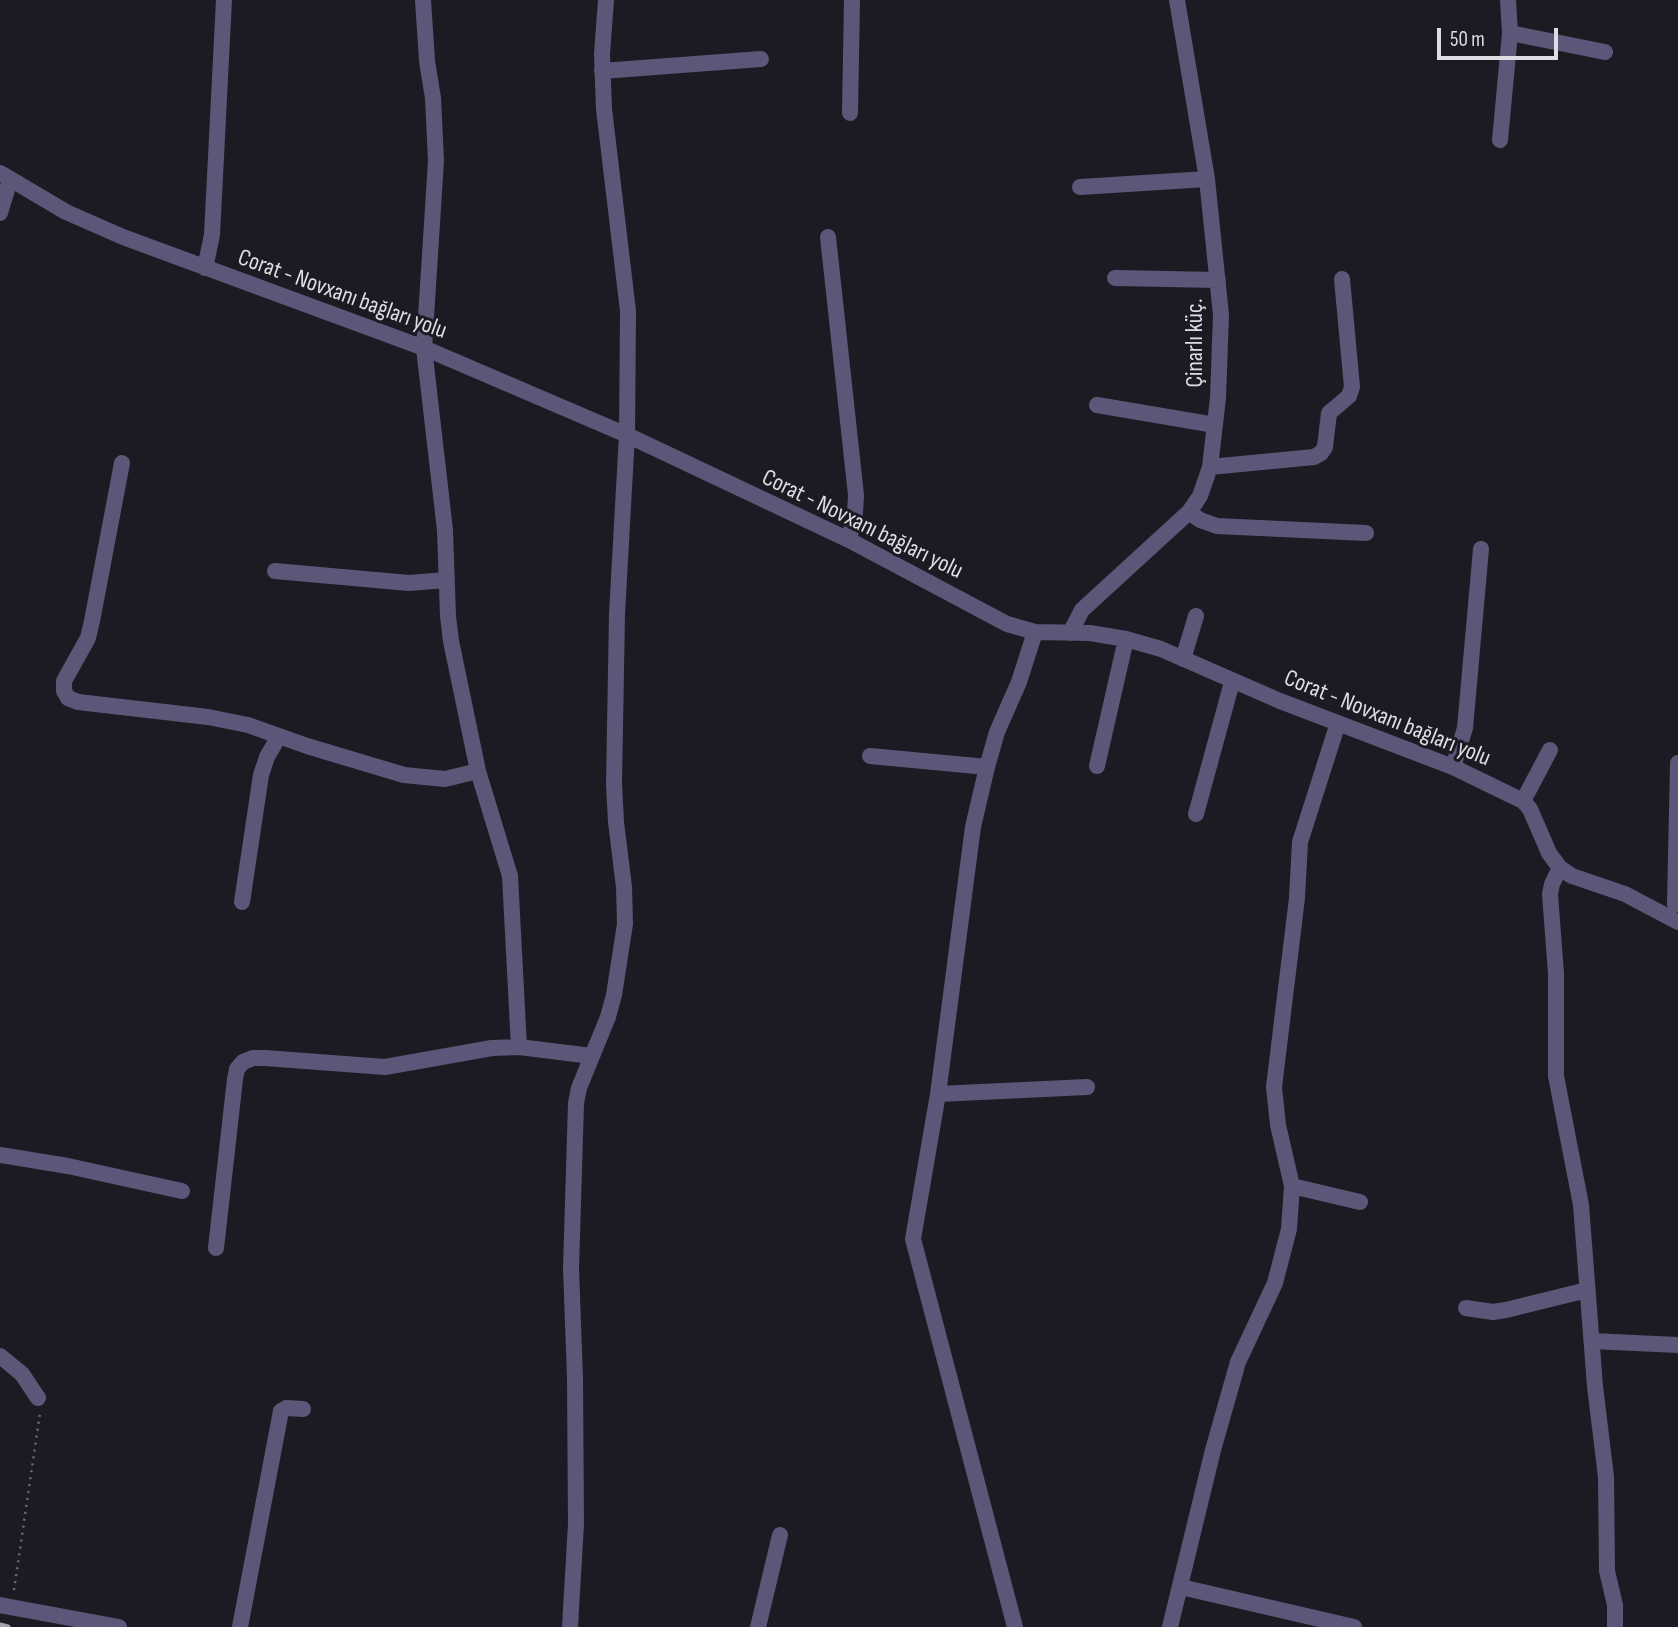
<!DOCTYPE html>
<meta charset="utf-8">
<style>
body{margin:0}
#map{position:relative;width:1678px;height:1627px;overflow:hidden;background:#1c1b23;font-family:"Sofia Sans Condensed",sans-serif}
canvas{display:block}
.scale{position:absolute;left:1437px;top:28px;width:121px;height:32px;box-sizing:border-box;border:4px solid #dedde3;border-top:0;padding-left:9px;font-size:21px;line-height:24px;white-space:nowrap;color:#dedde3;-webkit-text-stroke:5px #1c1b23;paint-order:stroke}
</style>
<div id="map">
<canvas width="1678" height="1627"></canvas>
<div class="scale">50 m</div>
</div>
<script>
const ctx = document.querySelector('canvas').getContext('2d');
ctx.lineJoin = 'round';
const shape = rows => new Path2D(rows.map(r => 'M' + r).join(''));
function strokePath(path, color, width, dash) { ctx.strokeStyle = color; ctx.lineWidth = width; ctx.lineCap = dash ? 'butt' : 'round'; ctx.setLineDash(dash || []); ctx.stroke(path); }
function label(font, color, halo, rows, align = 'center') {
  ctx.font = font + ' "Sofia Sans Condensed",sans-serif'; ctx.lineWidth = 6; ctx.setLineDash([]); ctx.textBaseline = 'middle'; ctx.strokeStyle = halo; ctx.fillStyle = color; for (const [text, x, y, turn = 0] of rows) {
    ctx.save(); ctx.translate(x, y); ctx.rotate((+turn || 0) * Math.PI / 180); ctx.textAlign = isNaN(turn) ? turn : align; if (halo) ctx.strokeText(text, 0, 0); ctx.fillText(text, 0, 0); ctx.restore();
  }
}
const path = shape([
 [14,1590,40,1413]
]);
const street = shape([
 [423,0,427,61,433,98,436,161,424,348,445,530,448,616,451,641,478,771,510,876,519,1047],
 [1510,33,1605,52],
 [602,71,761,59],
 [850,113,852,0],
 [1500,140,1510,33,1508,0],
 [0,173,66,212,123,237,424,348,627,435,849,540,1007,624,1035,632,1090,633,1126,639,1161,649,1280,701,1453,767,1523,801,1530,809,1549,853,1560,868,1572,876,1625,894,1678,922],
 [1080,187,1207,179],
 [0,213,10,180],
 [828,237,856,495,855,513,849,540],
 [205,268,212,235,224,0],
 [1115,278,1218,280],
 [1097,405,1215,425],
 [122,463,92,621,88,638,64,681,64,691,68,698,78,702,208,717,248,725,307,746,404,775,445,779,478,771],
 [1210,467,1314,457,1321,453,1325,447,1329,413,1349,396,1352,387,1342,279],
 [1189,512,1200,520,1217,526,1366,533],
 [275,571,409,583,446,580],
 [1070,633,1082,610,1189,512,1200,496,1210,467,1218,398,1221,315,1207,179,1177,0],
 [1183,659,1196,616],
 [870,756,987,767],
 [1097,766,1126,639],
 [1453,767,1465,728,1481,549],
 [1523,801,1550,750],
 [1196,814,1232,682],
 [1560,868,1552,884,1550,894,1556,974,1556,1076,1581,1205,1595,1386,1606,1477,1607,1571,1615,1605,1615,1627],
 [242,902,261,775,267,757,279,736],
 [1675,904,1678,763],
 [938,1094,1087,1087],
 [0,1155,68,1166,182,1191],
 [1292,1186,1360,1202],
 [216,1248,235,1079,237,1069,243,1062,253,1058,265,1058,385,1067,492,1048,519,1047,592,1056],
 [1466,1308,1493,1312,1506,1310,1587,1290],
 [1592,1341,1678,1345],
 [0,1356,22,1374,38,1398],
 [1181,1587,1354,1627],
 [0,1605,119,1627],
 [240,1627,281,1411,286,1408,303,1409],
 [570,1627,576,1524,575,1378,571,1268,576,1103,579,1088,608,1017,614,995,625,924,624,887,616,822,614,784,617,614,627,435,628,311,604,109,602,54,606,0],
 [758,1627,780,1535],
 [1015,1627,913,1239,938,1094,973,827,987,767,997,732,1019,682,1035,632],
 [1170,1627,1213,1450,1238,1362,1275,1283,1289,1229,1292,1186,1278,1125,1274,1087,1297,898,1300,842,1338,723]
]);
const rail = shape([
 [0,1625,8,1627]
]);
const streetNames = [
 ["Corat - Novxanı bağları yolu",342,295,20],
 ["Çinarlı küç.",1196,343,-90],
 ["Corat - Novxanı bağları yolu",862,525,26],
 ["Corat - Novxanı bağları yolu",1387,719,22]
];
strokePath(path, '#6c6b72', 2.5, [2, 5]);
strokePath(street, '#5d5678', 16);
strokePath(rail, '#a2a1a8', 5);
label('24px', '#dedde3', '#1c1b23', streetNames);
</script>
